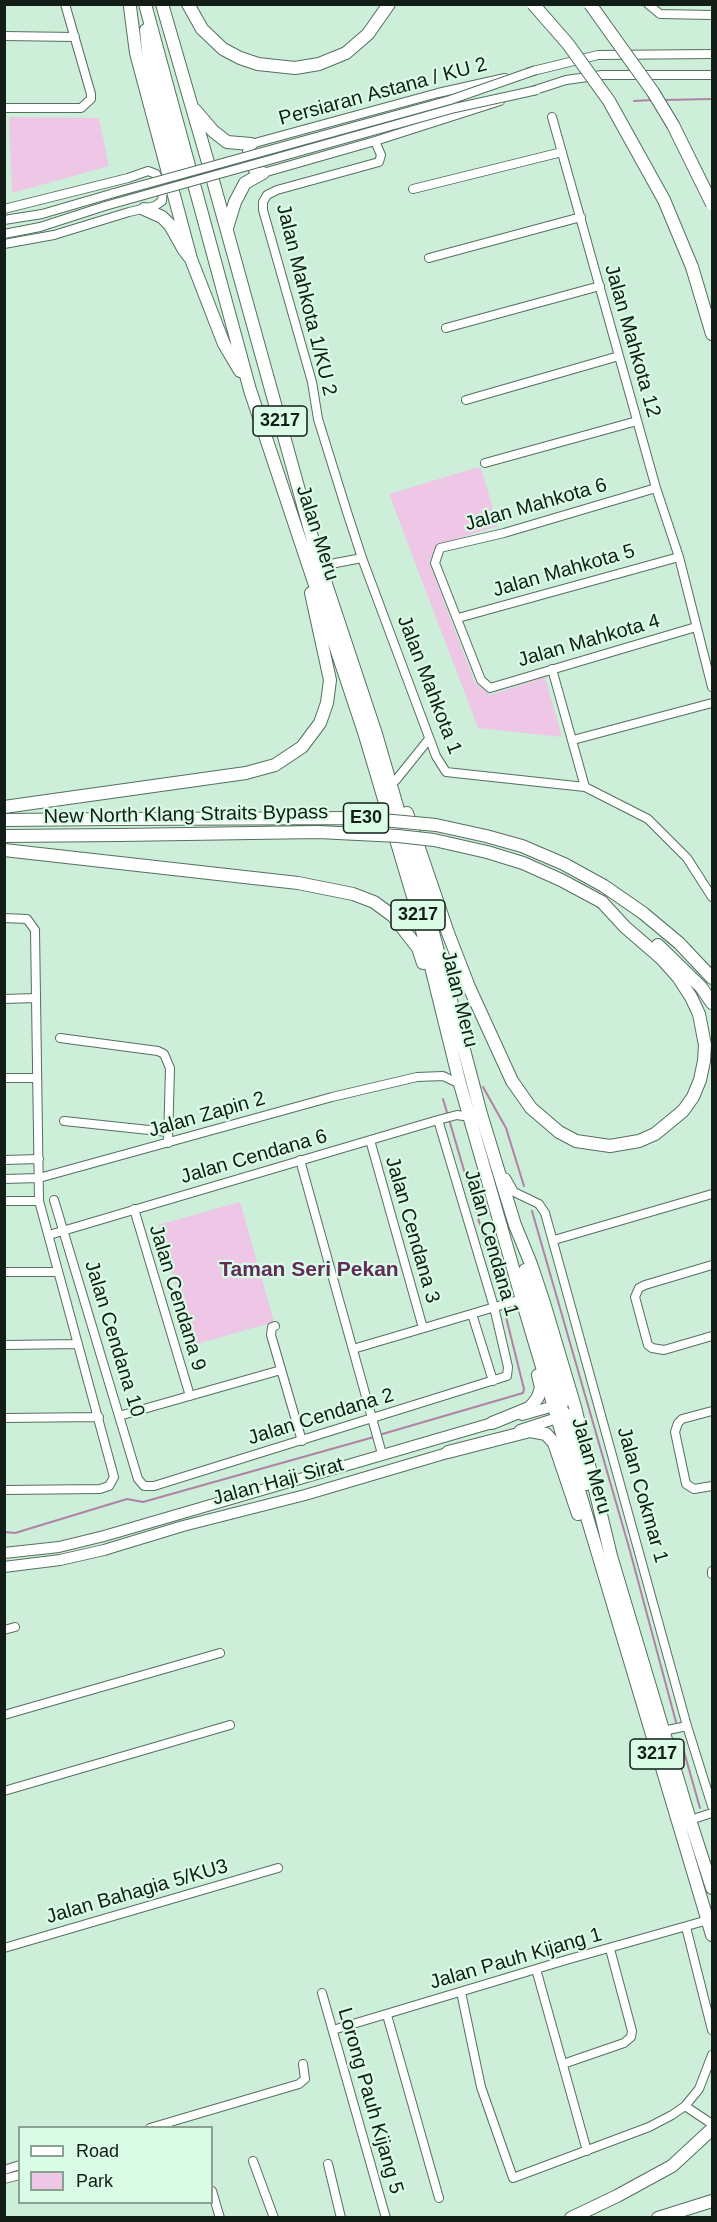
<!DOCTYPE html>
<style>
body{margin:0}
#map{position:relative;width:717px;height:2222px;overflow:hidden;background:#cdeed8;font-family:Helvetica,sans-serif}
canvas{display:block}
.frame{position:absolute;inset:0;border:6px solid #111d16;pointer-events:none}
.legend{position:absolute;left:18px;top:2126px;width:195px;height:78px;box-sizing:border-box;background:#dafbe5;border:2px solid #8aa292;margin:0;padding:8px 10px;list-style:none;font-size:18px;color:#111d16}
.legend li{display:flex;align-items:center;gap:12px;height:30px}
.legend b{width:30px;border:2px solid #8aa292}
</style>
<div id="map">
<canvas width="717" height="2222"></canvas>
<div class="frame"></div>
<ul class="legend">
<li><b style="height:8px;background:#fff"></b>Road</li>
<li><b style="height:16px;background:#edc7e5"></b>Park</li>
</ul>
</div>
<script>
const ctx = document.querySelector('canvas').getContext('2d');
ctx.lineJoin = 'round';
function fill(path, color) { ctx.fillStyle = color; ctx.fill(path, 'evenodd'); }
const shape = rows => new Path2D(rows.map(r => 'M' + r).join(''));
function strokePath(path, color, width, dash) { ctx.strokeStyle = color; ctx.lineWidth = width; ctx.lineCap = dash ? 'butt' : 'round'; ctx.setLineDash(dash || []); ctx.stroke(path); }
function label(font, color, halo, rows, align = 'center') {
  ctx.font = font + ' Helvetica,sans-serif'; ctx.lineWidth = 4.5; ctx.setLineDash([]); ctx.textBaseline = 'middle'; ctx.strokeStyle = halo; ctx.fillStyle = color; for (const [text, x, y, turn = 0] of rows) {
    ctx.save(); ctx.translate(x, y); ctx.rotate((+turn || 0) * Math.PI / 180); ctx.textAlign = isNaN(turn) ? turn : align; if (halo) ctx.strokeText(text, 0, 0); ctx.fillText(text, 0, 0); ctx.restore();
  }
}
const green = shape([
 [9,117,99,118,109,166,12,193],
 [475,468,481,468,498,526,437,545,429,562,475,683,490,695,545,677,562,737,478,728,389,494],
 [240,1202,274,1322,193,1345,158,1225]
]);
const stream = shape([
 [664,100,712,99],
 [634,101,652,100],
 [483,1087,506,1128,524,1186],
 [443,1099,501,1296],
 [532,1211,630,1551,676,1722],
 [379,1435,523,1393,524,1389,506,1317],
 [4,1532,15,1533,127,1499,143,1502,374,1437],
 [681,1741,700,1808]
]);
const minor = shape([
 [648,4,660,14,712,15],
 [4,36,75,37],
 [529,72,598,55,712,54],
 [532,91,566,80,602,75,712,75],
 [500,101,375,141,263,173,253,170,249,162,247,152,251,144,438,93,505,78],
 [4,108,81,108,91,99,91,94,65,4],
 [552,117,656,488,679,557,712,687],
 [375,141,381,155,379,162,277,190,267,195,263,202,263,210,312,382,318,419,347,512,362,558,436,756,446,772,585,787,648,819,687,858,712,897],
 [413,189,562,152],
 [4,209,128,178,148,171,156,174,163,189,162,201,155,206,129,212,54,235,4,244],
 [4,220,42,214,114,193],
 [429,258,581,217],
 [446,328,600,286],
 [466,400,619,356],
 [485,463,637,421],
 [656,488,504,533,440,548,435,563,481,680,490,688,696,627],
 [320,566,362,558],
 [458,618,679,557],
 [552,669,585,787],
 [573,740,712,703],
 [396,780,429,739],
 [4,918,27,919,35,930,39,1201,114,1477,109,1486,100,1489,4,1490],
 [4,999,35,998],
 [60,1038,158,1051,164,1054,170,1068,168,1143],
 [4,1078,37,1078],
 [64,1121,168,1132],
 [370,1140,423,1328],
 [4,1160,39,1159],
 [300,1160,382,1454],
 [506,1178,514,1192,539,1204,545,1213,687,1726,712,1806],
 [4,1179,39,1178,332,1097,417,1077,443,1076,460,1084],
 [54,1200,138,1479,144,1486,154,1486,507,1376,508,1367,494,1307,438,1120],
 [4,1201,39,1201],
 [134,1209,190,1396],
 [49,1235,438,1120,457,1115,470,1117],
 [554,1240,712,1194],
 [712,1265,645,1285,639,1288,635,1297,648,1345,652,1348,664,1350,712,1336],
 [4,1272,58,1272],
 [472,1314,493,1381],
 [275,1326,272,1327,271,1335,302,1441],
 [4,1345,78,1344],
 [353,1349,522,1299],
 [712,1411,682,1419,678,1423,675,1432,686,1484,694,1489,712,1486],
 [119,1416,281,1370],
 [4,1418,99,1417],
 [712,1571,712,1574],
 [4,1630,15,1627],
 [4,1715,220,1653],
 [663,1731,687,1726],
 [4,1791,230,1725],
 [690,1820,712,1813],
 [686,1927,712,2030],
 [4,1948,278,1868],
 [536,1969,587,2151],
 [461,1992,481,2087,513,2178,649,2127,672,2115,685,2106,699,2089,712,2055],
 [322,1993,386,2218],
 [387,2015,439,2198],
 [333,2030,566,1960,708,1920],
 [563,2064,624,2043,631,2037,632,2031,610,1949],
 [685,2106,712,2124],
 [150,2128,299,2084,305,2079,303,2064],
 [253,2161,274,2218],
 [328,2164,341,2218],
 [4,2170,20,2165],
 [4,2179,20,2175],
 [212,2191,220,2218]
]);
const major = shape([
 [522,1415,554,1406],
 [520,1430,557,1418],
 [4,1553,59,1547,104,1536,499,1421],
 [4,1567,60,1560,104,1550,183,1526,305,1495,454,1451]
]);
const highway = shape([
 [145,4,250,390,364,732,417,910,460,1084,525,1310,712,1935],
 [162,4,207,159,320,566,376,734,426,906,481,1114,515,1225,531,1264,544,1303,575,1407,611,1556,690,1820,712,1888],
 [188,4,202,29,223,49,240,58,258,64,295,68,319,64,346,53,368,34,389,4],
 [130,7,136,53,191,259],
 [146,30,148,51,179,175],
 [195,110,213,131,227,142,251,144],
 [144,209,162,217,170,225,184,250,191,259,224,344,240,371],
 [227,228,235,202,245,183,263,173],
 [692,267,712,334],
 [4,807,246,773,275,765,302,747,320,723,327,703,330,680,311,593],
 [407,813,448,933,469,987,512,1081,531,1108,559,1132,576,1141,610,1146,639,1141,655,1134,683,1111,693,1097,700,1080,704,1061,705,1045,699,1014,691,997,678,977,662,959,625,927,602,902],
 [4,820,116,819],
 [4,836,120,835],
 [4,850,298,883,353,894,374,902,393,916,418,948,423,963],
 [604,886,643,913,679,943,712,978],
 [658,945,701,987,712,1003],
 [525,1270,563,1397,561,1409,557,1418],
 [557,1406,567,1416,586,1484],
 [492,1423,529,1408,533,1404,538,1397,541,1388,538,1375],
 [448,1452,530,1431,546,1434,554,1443,578,1514],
 [571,2218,617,2196,672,2166,712,2129],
 [658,2218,712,2201]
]);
const minorBridge = shape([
 [114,193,450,100,536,70],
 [4,234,40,227,105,206,455,108,537,90]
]);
const highwayBridge = shape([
 [533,4,568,44,609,101,664,200,692,267],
 [590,4,653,92,673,125,712,204],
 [116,819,361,818,436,825,486,836,522,846,564,864,604,886],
 [120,835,318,832,398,836,434,840,487,852,523,863,561,880,602,902]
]);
const shields = [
 [280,421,54],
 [366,818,45],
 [418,915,54],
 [657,1754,54]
];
const shieldNames = [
 ["3217",280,421],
 ["E30",366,818],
 ["3217",418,915],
 ["3217",657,1754]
];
const streetNames = [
 ["Persiaran Astana / KU 2",383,92,-15],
 ["Jalan Mahkota 1/KU 2",306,300,76],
 ["Jalan Mahkota 12",632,341,74],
 ["Jalan Mahkota 6",536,505,-16],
 ["Jalan Meru",317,533,72],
 ["Jalan Mahkota 5",564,571,-16],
 ["Jalan Mahkota 4",589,641,-16],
 ["Jalan Mahkota 1",429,685,69],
 ["New North Klang Straits Bypass",186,815,-1],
 ["Jalan Meru",459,999,76],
 ["Jalan Zapin 2",207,1115,-16],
 ["Jalan Cendana 6",254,1157,-16],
 ["Jalan Cendana 3",412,1230,74],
 ["Jalan Cendana 1",491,1243,74],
 ["Jalan Cendana 9",177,1298,73],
 ["Jalan Cendana 10",114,1339,73],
 ["Jalan Cendana 2",321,1417,-17],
 ["Jalan Meru",591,1466,74],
 ["Jalan Haji Sirat",278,1482,-15],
 ["Jalan Cokmar 1",642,1495,74],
 ["Jalan Bahagia 5/KU3",137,1892,-16],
 ["Jalan Pauh Kijang 1",516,1959,-16],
 ["Lorong Pauh Kijang 5",370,2101,74]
];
const neighbourhoodNames = [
 ["Taman Seri Pekan",309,1270]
];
fill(green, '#edc7e5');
strokePath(stream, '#b082a7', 2);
strokePath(minor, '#54705e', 10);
strokePath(major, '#54705e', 12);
strokePath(highway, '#54705e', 14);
strokePath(minor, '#fff', 8);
strokePath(major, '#fff', 10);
strokePath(highway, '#fff', 12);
strokePath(minorBridge, '#54705e', 10, []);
strokePath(highwayBridge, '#54705e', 14, []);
strokePath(minorBridge, '#fff', 8);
strokePath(highwayBridge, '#fff', 12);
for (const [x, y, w] of shields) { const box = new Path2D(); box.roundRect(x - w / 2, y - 15, w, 30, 4.5); ctx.fillStyle = '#dafbe5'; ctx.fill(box); strokePath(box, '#111d16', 1.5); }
label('bold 18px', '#111d16', null, shieldNames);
label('20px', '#111d16', '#dafbe5', streetNames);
label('bold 21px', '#602b59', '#dafbe5', neighbourhoodNames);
</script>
